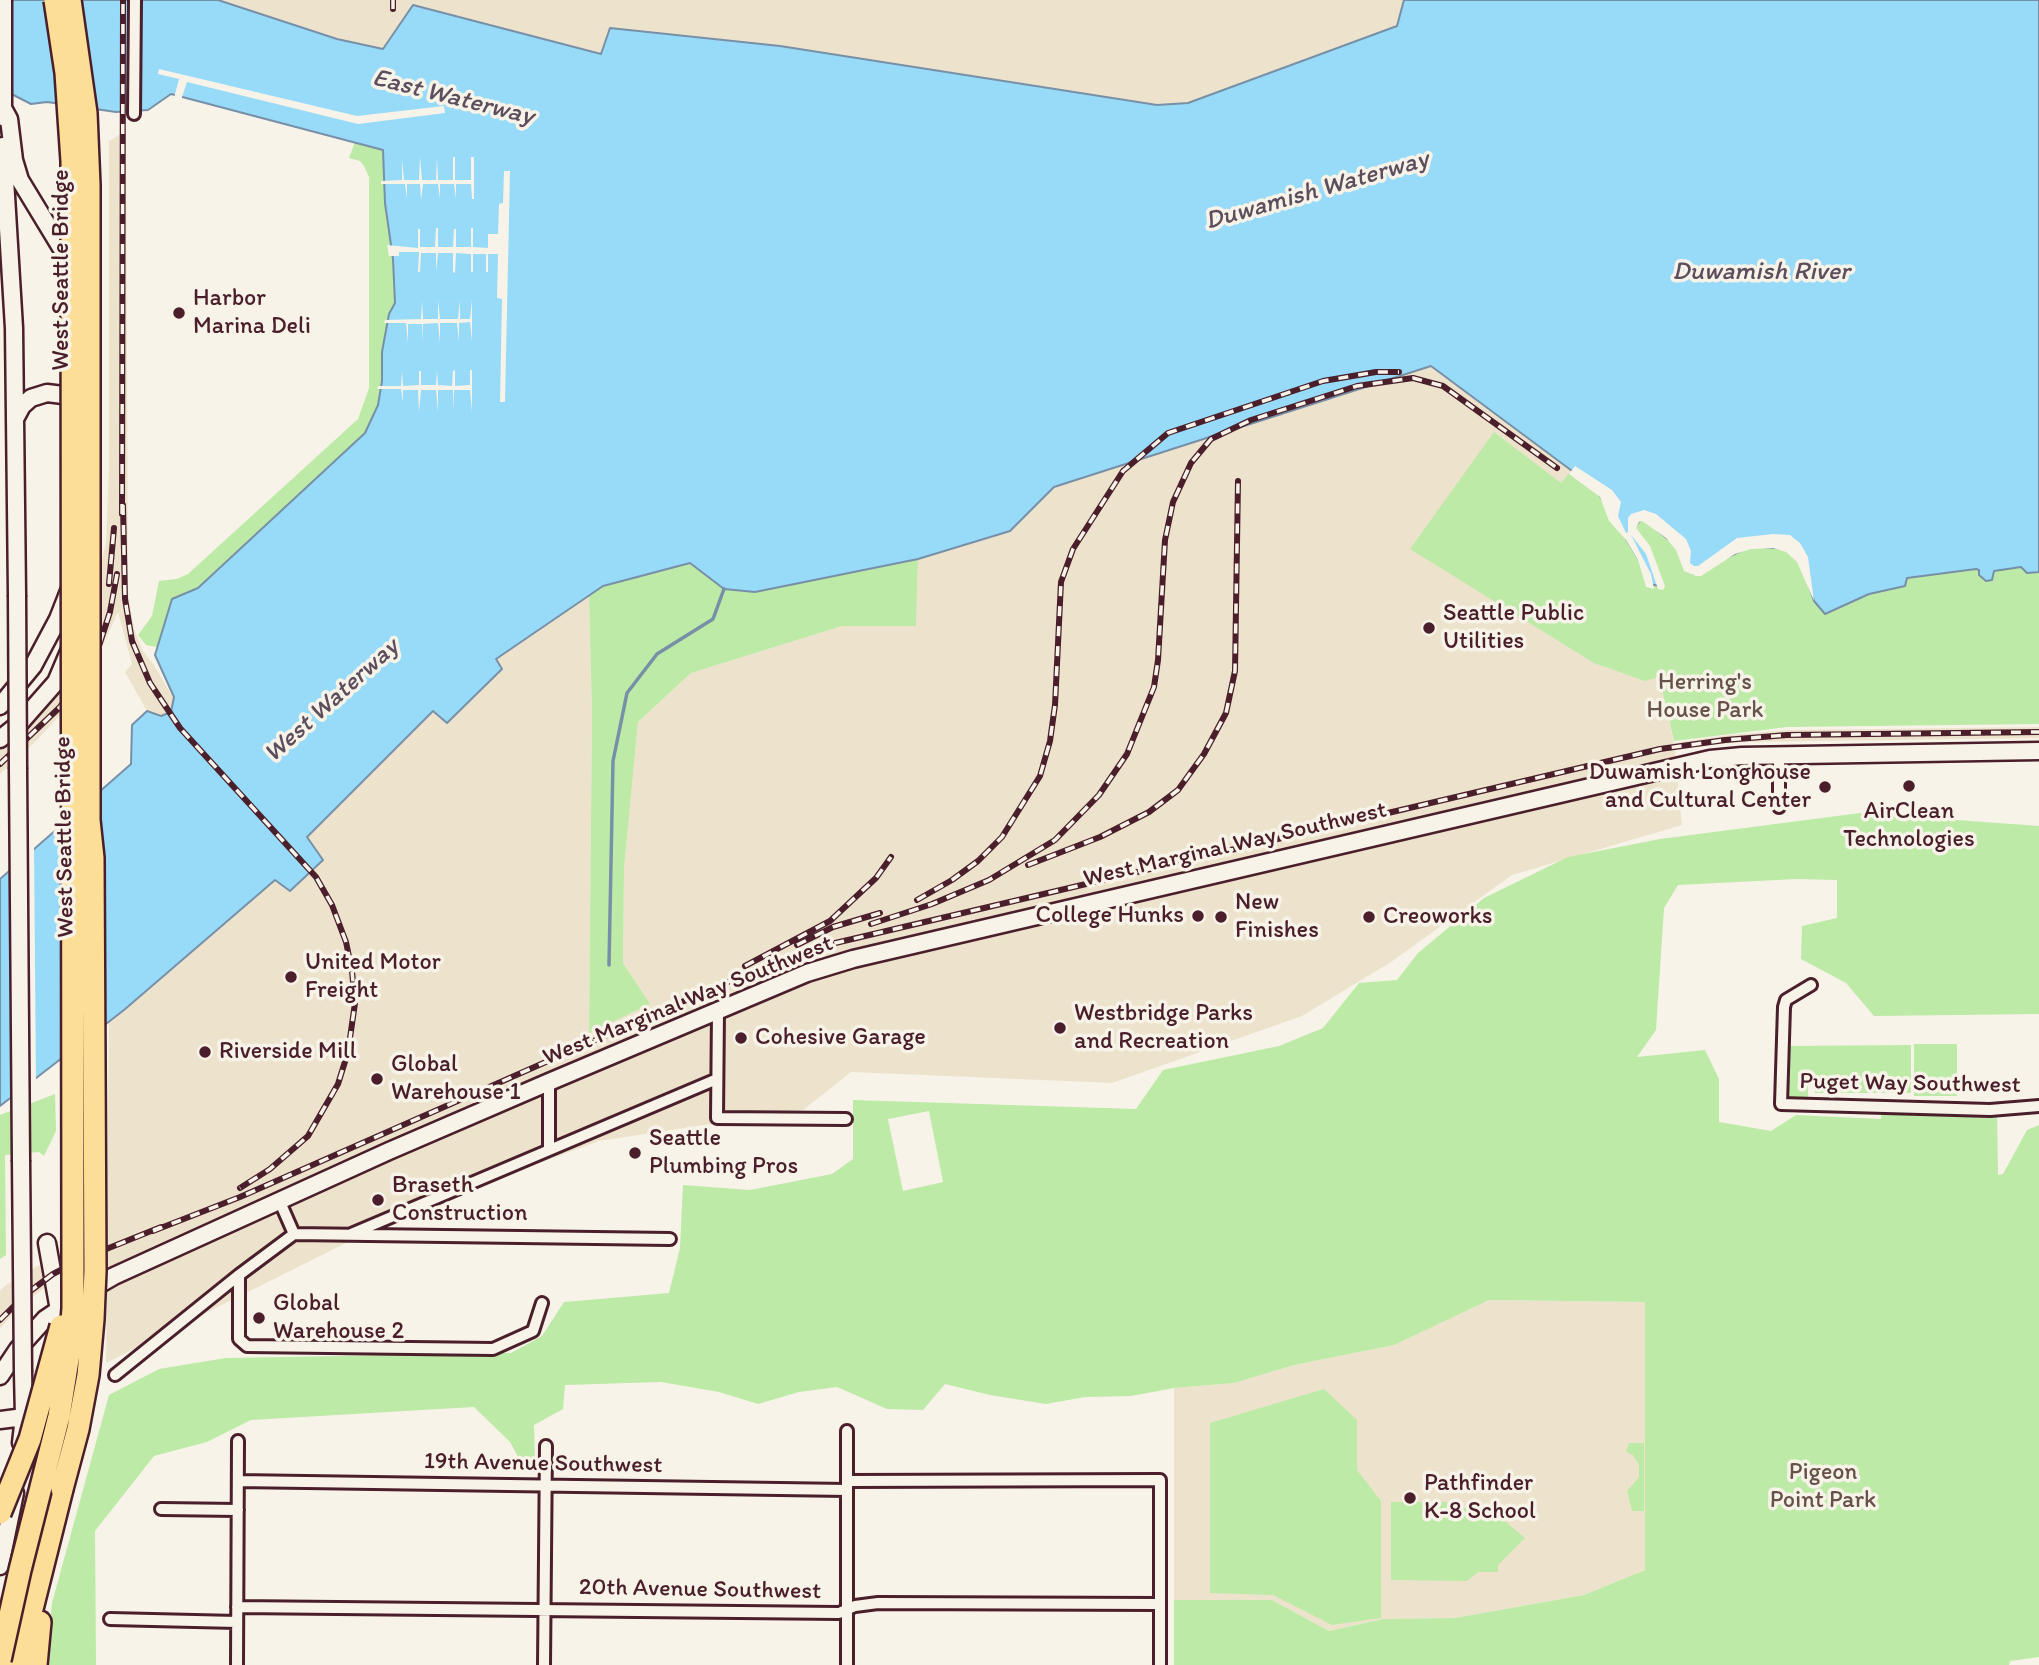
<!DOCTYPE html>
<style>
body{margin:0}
canvas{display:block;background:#f7f3e8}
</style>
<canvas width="2039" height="1665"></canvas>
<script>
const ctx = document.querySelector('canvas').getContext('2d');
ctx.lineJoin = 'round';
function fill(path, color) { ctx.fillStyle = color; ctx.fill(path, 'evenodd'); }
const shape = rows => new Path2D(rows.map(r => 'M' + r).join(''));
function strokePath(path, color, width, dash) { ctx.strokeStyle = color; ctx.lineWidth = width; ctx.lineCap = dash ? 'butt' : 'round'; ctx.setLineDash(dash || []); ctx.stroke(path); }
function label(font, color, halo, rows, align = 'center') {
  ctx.font = font + ' Itim,sans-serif'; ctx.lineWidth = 7; ctx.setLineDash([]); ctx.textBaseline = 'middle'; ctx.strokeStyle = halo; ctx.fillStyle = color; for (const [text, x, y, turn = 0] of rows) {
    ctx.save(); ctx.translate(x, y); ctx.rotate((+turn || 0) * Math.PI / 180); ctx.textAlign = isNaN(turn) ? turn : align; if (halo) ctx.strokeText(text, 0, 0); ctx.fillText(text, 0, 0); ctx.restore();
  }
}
const built = shape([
 [218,0,1404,0,1397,26,1188,103,1157,105,780,46,610,28,602,54,413,5,383,49,337,39],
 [126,131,128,593,134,629,143,651,154,665,175,701,171,712,161,716,147,711,125,672,132,664,118,612,82,692,36,741,0,774,0,748,52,699,70,662,91,606,106,543,109,465,109,141],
 [1405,329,1578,461,1562,484,1659,677,1674,743,1729,735,1790,730,2039,727,2039,738,1742,742,1675,749,1682,825,1512,875,1391,962,1302,1016,1112,1083,851,1072,803,1110,599,1141,410,1211,106,1363,107,1257,78,1269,49,1284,15,1311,0,1329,0,1291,5,1286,25,1272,107,1234,109,1021,276,880,290,891,307,838,433,710,446,723,496,659,589,595,592,713,589,1033,649,1004,623,963,624,869,638,722,691,673,842,626,916,626,918,559,1010,531,1054,487,1119,465],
 [1488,1300,1645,1302,1645,1570,1584,1595,1455,1618,1383,1619,1329,1631,1272,1600,1174,1600,1174,1388,1234,1383,1294,1365,1394,1345]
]);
const green = shape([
 [355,142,384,150,385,203,393,259,395,303,389,314,382,352,382,381,377,405,365,433,198,588,172,599,157,647,146,645,138,635,152,616,159,581,177,579,188,574,358,419,369,388,369,177,364,166,360,161,349,158],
 [1494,432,1561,483,1571,471,1595,488,1634,531,1637,519,1733,551,2039,516,2039,724,1787,727,1674,741,1659,677,1645,681,1594,663,1410,549],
 [918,559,916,626,842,626,691,673,638,722,624,869,623,963,650,1004,589,1033,592,713,589,595,603,586,690,563,724,589,755,592],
 [1860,813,2039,826,2039,1014,1874,1016,1846,983,1801,959,1802,926,1837,918,1837,880,1797,879,1678,885,1664,908,1656,1030,1637,1057,1705,1050,1719,1079,1719,1122,1771,1131,1796,1115,1881,1119,1881,1104,1997,1105,1998,1175,2003,1174,2027,1130,2039,1125,2039,1657,2010,1661,2009,1665,1174,1665,1174,1600,1272,1600,1329,1631,1383,1619,1455,1618,1584,1595,1645,1570,1645,1302,1489,1300,1394,1345,1294,1365,1234,1383,1174,1388,1131,1396,1085,1397,1046,1404,990,1395,945,1384,923,1410,887,1409,837,1387,799,1392,758,1404,719,1392,661,1382,565,1385,563,1409,534,1425,535,1463,521,1462,510,1442,474,1407,251,1420,207,1442,154,1456,95,1531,96,1665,46,1665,52,1603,109,1395,159,1369,226,1358,511,1353,542,1336,564,1302,669,1293,680,1248,683,1185,750,1190,832,1174,853,1159,853,1100,1136,1109,1163,1070,1279,1046,1323,1028,1359,983,1397,980,1418,953,1484,898,1568,857,1660,839],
 [929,1111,943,1182,903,1191,888,1119],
 [1957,1044,1957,1096,1914,1096,1914,1044],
 [1911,1045,1911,1093,1815,1093,1815,1073,1808,1073,1808,1097,1786,1098,1786,1046],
 [55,1094,56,1131,44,1156,39,1152,5,1155,6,1255,0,1259,0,1115],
 [1324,1389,1357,1420,1357,1470,1381,1501,1381,1618,1332,1625,1273,1595,1210,1593,1210,1423],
 [1629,1443,1644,1443,1644,1511,1632,1511,1627,1491,1639,1477,1639,1465,1633,1455,1626,1452],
 [1391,1502,1456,1502,1456,1508,1501,1507,1501,1518,1525,1538,1498,1565,1498,1572,1478,1572,1467,1581,1391,1580]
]);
const water = shape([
 [0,0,218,0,337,39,383,49,413,5,601,54,610,28,780,46,1157,105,1188,103,1397,26,1404,0,2039,0,2039,572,2027,573,2021,567,1994,571,1992,580,1986,581,1979,575,1979,570,1976,569,1907,578,1905,586,1869,594,1825,614,1814,601,1800,560,1788,549,1751,546,1693,574,1680,549,1642,518,1633,529,1647,547,1661,586,1648,584,1647,573,1595,488,1431,366,1054,487,1010,531,918,559,755,592,724,589,690,563,603,586,496,659,502,669,447,723,433,711,307,837,323,860,290,891,275,880,124,1010,0,1106,0,879,131,764,132,725,147,711,161,716,171,712,174,697,155,655,172,599,198,588,365,433,378,405,382,381,382,352,389,314,395,303,393,259,385,203,383,150,171,94,148,110,116,112,47,102,31,104,0,88,0,0]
]);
const pier = shape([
 [159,69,357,116,444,106,445,113,358,124,187,82,181,100,174,98,179,79,158,74],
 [420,157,422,180,436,180,437,157,438,180,453,180,453,157,455,157,455,180,471,180,471,157,474,157,474,199,472,199,471,184,456,184,456,199,454,184,440,184,440,199,438,184,423,184,421,200,420,184,407,184,407,199,405,184,381,184,381,181,402,180,402,159,404,180,419,180],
 [504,171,510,171,505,402,500,402,502,299,497,298,498,254,488,254,488,272,486,272,486,254,473,254,473,272,471,272,471,254,456,253,455,273,453,272,453,253,438,253,436,272,436,253,421,253,420,272,418,272,419,252,399,252,399,256,389,256,387,245,418,248,418,229,420,229,420,247,435,247,436,228,438,228,438,247,453,247,454,229,456,229,456,247,471,247,471,228,473,228,473,247,488,248,488,234,498,234,499,204,503,203],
 [438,300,440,319,458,319,460,300,460,319,470,319,472,300,472,342,470,322,459,323,459,342,457,323,440,323,440,343,438,323,423,324,423,342,422,324,408,324,408,343,406,323,384,323,385,320,421,319,422,301,423,319,438,319],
 [455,370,455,386,470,385,470,370,472,370,472,412,470,390,454,390,453,412,453,390,438,390,438,412,436,390,421,390,419,412,418,390,403,390,403,402,401,389,377,389,378,386,401,386,402,371,403,386,419,385,419,371,421,371,421,385,436,385,437,371,438,385,452,386,453,371],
 [1575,466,1612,490,1621,502,1618,516,1626,533,1628,532,1628,518,1631,514,1644,510,1656,514,1686,539,1691,551,1690,563,1694,566,1698,566,1737,538,1773,534,1790,535,1800,543,1808,557,1814,601,1797,562,1786,552,1773,548,1751,549,1735,554,1701,576,1696,576,1684,571,1676,550,1666,538,1642,521,1639,522,1636,528,1650,546,1665,586,1663,590,1658,589,1646,554,1631,535,1651,574,1654,589,1646,587,1638,560,1626,540,1609,521,1600,497,1569,474],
 [34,845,36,1082,12,1100,9,867]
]);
const stream = shape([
 [609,965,613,761,627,693,657,654,713,619,724,589]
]);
const street = shape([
 [134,114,135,0],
 [1779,755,1779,807],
 [1811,985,1786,1000,1784,1007,1781,1104,1990,1110,2039,1106],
 [718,1011,717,1118,846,1119],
 [549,1150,549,1082],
 [280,1202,294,1234],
 [294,1234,670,1239],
 [351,1234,717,1079],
 [239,1275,239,1339,247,1346,493,1349,533,1331,542,1303],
 [115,1375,239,1275,294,1234],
 [238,1481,847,1490],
 [847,1481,1160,1480,1160,1665],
 [161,1509,238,1510],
 [237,1607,839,1613,855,1606,878,1603,1160,1604],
 [110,1619,237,1622],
 [237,1665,238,1441],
 [544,1665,546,1446],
 [847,1665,847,1431]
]);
const secondary = shape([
 [3,0,3,117],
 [3,108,9,119,14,160,20,180,71,264],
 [3,146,14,328,17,595],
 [15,419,22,406,31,398,47,393,63,395,78,405],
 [0,706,33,666,58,619,69,591],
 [0,739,20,723,56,682,70,649],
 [18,769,21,1160],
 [47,1243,59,1310],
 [0,1376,18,1349,45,1319,76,1298,114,1276,389,1151,549,1082,807,973,853,959,1710,759,1742,756,2039,751],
 [0,1420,24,1417],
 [21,1443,24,1417,23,1372],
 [0,1566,15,1493]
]);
const highway = shape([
 [18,1665,62,1489],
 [36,1665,40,1622]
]);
const rail = shape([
 [393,9,393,0],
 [123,505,125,599,132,641,150,683,180,728,316,877,332,905,346,942,352,971,355,1003,348,1052,338,1084,308,1136,270,1169,240,1188],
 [122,514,123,0],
 [109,584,114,528],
 [0,764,59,708,82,679,96,655,110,612,117,574],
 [1028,865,1100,837,1149,812,1178,790,1204,754,1226,713,1235,671,1238,481],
 [917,900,952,880,978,861,1002,837,1040,776,1050,741,1055,705,1061,582,1073,549,1123,471,1168,433,1323,381,1376,372,1399,372],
 [871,924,932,904,989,880,1055,840,1099,795,1127,754,1154,687,1158,660,1165,540,1173,502,1191,463,1211,439,1251,420,1357,386,1413,378,1443,386,1557,468],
 [797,945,833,927,880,913],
 [745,966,830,921,876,878,891,857],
 [153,1231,240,1197,718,986,814,948,1660,749,1725,740,1787,735,2039,732],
 [0,1320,25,1295,53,1274,84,1258,161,1227]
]);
const secondaryBridge = shape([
 [17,595,18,769],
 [21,1160,23,1372]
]);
const highwayBridge = shape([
 [62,1489,78,1429,88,1375,93,1319,95,1271,93,858,89,820,89,185,86,113,70,0],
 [0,1513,30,1439,61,1326],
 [0,1660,20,1570,59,1416,70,1347,73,1308,72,161,66,73,55,0]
]);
const markers = [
 [179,313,7,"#4a1f2b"],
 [1429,628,7,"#4a1f2b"],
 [1909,786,7,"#4a1f2b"],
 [1825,787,7,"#4a1f2b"],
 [1198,916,7,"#4a1f2b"],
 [1221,917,7,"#4a1f2b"],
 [1369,917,7,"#4a1f2b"],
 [291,977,7,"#4a1f2b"],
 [1060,1028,7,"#4a1f2b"],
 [741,1038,7,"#4a1f2b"],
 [205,1052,7,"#4a1f2b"],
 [377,1079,7,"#4a1f2b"],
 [635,1153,7,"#4a1f2b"],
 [378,1200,7,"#4a1f2b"],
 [259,1318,7,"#4a1f2b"],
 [1410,1498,7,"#4a1f2b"]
];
const streetNames = [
 ["West Seattle Bridge",62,270,-90],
 ["West Seattle Bridge",65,837,-91],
 ["West Marginal Way Southwest",1235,845,-13],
 ["West Marginal Way Southwest",688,1001,-22],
 ["Puget Way Southwest",1910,1084,1],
 ["19th Avenue Southwest",543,1464,1],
 ["20th Avenue Southwest",700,1590,1]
];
const poiNames = [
 ["Harbor",193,299],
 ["Marina Deli",193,327],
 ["Seattle Public",1443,614],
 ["Utilities",1443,642],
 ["Duwamish Longhouse",1811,773,"right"],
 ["and Cultural Center",1811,801,"right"],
 ["AirClean",1909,812,"center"],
 ["Technologies",1909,840,"center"],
 ["New",1235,903],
 ["Finishes",1235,931],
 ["College Hunks",1184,916,"right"],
 ["Creoworks",1383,917],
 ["United Motor",305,963],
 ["Freight",305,991],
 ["Westbridge Parks",1074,1014],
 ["and Recreation",1074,1042],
 ["Cohesive Garage",755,1038],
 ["Riverside Mill",219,1052],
 ["Global",391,1065],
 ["Warehouse 1",391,1093],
 ["Seattle",649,1139],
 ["Plumbing Pros",649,1167],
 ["Braseth",392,1186],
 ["Construction",392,1214],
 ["Global",273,1304],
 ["Warehouse 2",273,1332],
 ["Pathfinder",1424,1484],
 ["K-8 School",1424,1512]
];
const parkNames = [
 ["Herring's",1705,683],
 ["House Park",1705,711],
 ["Pigeon",1823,1473],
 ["Point Park",1823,1501]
];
const waterNames = [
 ["East Waterway",453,98,14],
 ["Duwamish Waterway",1317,191,-16],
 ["Duwamish River",1761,272],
 ["West Waterway",332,701,-42]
];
fill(built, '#ede3cd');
fill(green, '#bdeaa7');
fill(water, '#97dbf9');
strokePath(water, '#7890a7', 2);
fill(pier, '#f7f3e8');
strokePath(stream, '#7890a7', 3.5);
strokePath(street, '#4a1f2b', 16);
strokePath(secondary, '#4a1f2b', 21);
strokePath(highway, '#4a1f2b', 26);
strokePath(street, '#f7f3e8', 10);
strokePath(secondary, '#f7f3e8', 16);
strokePath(highway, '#fcde96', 21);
strokePath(rail, '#4a1f2b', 6);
strokePath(rail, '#f7f3e8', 3.5, [10]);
strokePath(secondaryBridge, '#4a1f2b', 21, []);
strokePath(highwayBridge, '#4a1f2b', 26, []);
strokePath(secondaryBridge, '#f7f3e8', 16);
strokePath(highwayBridge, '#fcde96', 21);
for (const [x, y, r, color] of markers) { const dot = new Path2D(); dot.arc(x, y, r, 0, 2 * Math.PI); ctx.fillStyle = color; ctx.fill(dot); strokePath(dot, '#f7f3e8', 2.5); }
label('24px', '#4a1f2b', '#f7f3e8', streetNames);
label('24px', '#4a1f2b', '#f7f3e8', poiNames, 'left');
label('24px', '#67524a', '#f7f3e8', parkNames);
label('italic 26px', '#5d4e5e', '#f7f3e8', waterNames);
</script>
